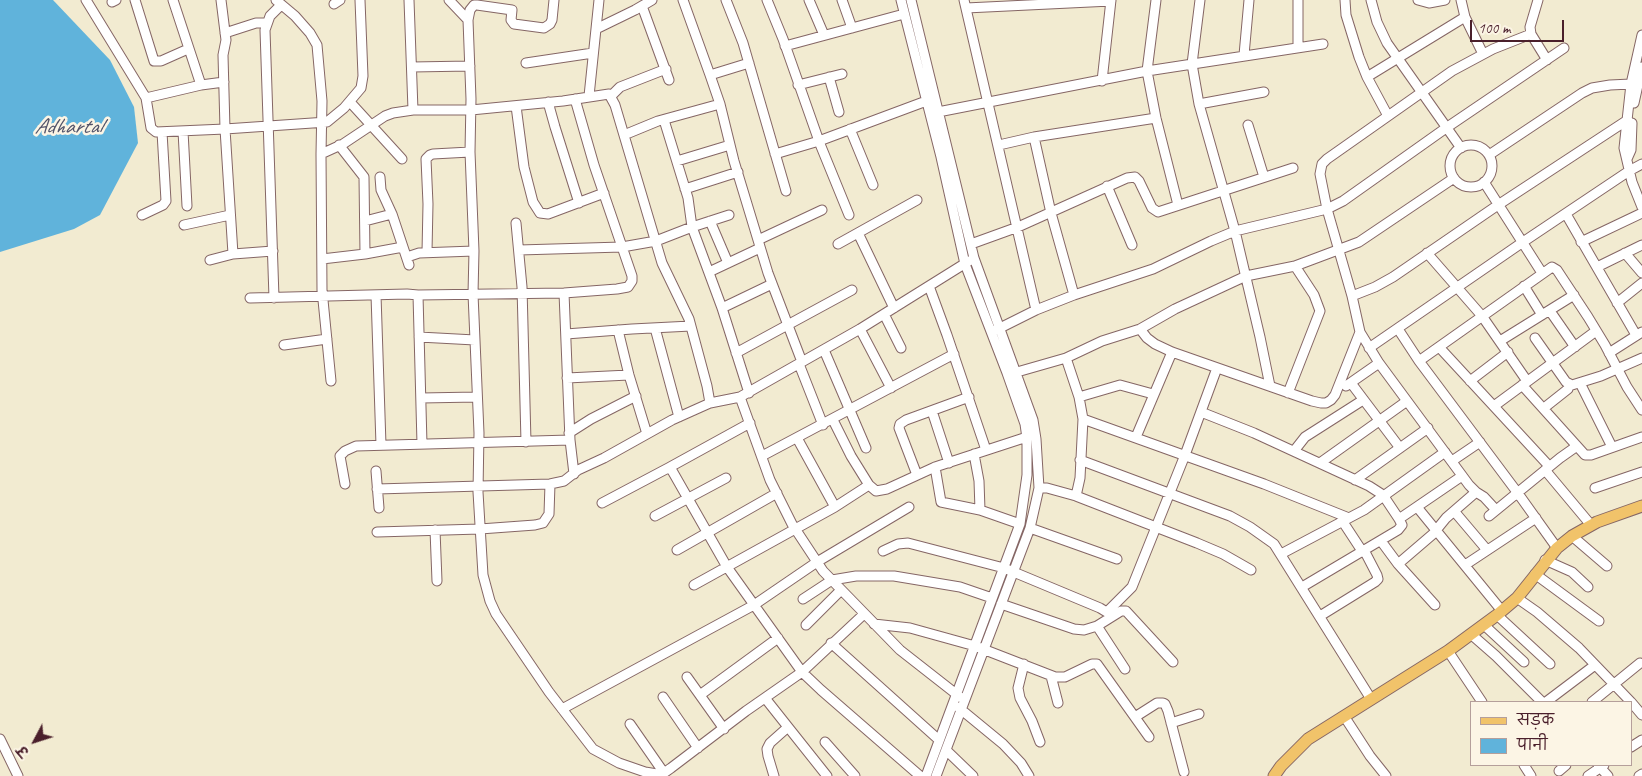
<!DOCTYPE html>
<meta charset="utf-8">
<style>
body{margin:0}
#map{position:relative;width:1642px;height:776px;overflow:hidden;background:#f2ebd1;font-family:Caveat,"Playpen Sans Deva",sans-serif}
canvas{display:block}
.legend{position:absolute;left:1470px;top:701px;width:162px;height:65px;box-sizing:border-box;background:#fcf5e5;border:1px solid #b59f9b;margin:0;padding:6px 9px;list-style:none;font-size:15px;color:#4a1f2b}
.legend li{display:flex;align-items:center;gap:10px;height:25px}
.legend b{width:25px;border:1px solid #b59f9b}
.north{position:absolute;left:10px;top:716px;width:50px;height:50px;-webkit-text-stroke:4px #fcf5e5;paint-order:stroke;rotate:230deg;font-size:14px;font-weight:700;line-height:20px;text-align:center;color:#4a1f2b}
.north::after{content:'';display:block;margin:auto;width:18px;height:22px;background:#4a1f2b;clip-path:polygon(50% 0,100% 100%,50% 72%,0 100%)}
.scale{position:absolute;left:1470px;top:20px;width:94px;height:22px;box-sizing:border-box;border:2px solid #4a1f2b;border-top:0;padding-left:6px;font-size:15px;line-height:18px;white-space:nowrap;color:#4a1f2b;-webkit-text-stroke:4px #fcf5e5;paint-order:stroke}
</style>
<div id="map">
<canvas width="1642" height="776"></canvas>
<ul class="legend">
<li><b style="height:6px;background:#f1c36a"></b>सड़क</li>
<li><b style="height:14px;background:#60b3db"></b>पानी</li>
</ul>
<div class="north">उ</div>
<div class="scale">100 m</div>
</div>
<script>
const ctx = document.querySelector('canvas').getContext('2d');
ctx.lineJoin = 'round';
function fill(path, color) { ctx.fillStyle = color; ctx.fill(path, 'evenodd'); }
const shape = rows => new Path2D(rows.map(r => 'M' + r).join(''));
function strokePath(path, color, width, dash) { ctx.strokeStyle = color; ctx.lineWidth = width; ctx.lineCap = dash ? 'butt' : 'round'; ctx.setLineDash(dash || []); ctx.stroke(path); }
function label(font, color, halo, rows, align = 'center') {
  ctx.font = font + ' Caveat,sans-serif'; ctx.lineWidth = 5; ctx.setLineDash([]); ctx.textBaseline = 'middle'; ctx.strokeStyle = halo; ctx.fillStyle = color; for (const [text, x, y, turn = 0] of rows) {
    ctx.save(); ctx.translate(x, y); ctx.rotate((+turn || 0) * Math.PI / 180); ctx.textAlign = isNaN(turn) ? turn : align; if (halo) ctx.strokeText(text, 0, 0); ctx.fillText(text, 0, 0); ctx.restore();
  }
}
const water = shape([
 [0,0,53,0,110,60,134,107,138,143,100,215,74,229,0,252]
]);
const minor = shape([
 [86,0,146,98,151,128,156,132,225,129,327,122,344,108,361,88,363,76,360,0],
 [135,0,154,61,161,61,188,49],
 [173,0,201,85],
 [221,0,226,40,223,55,225,129,233,254],
 [276,0,295,16,310,33,317,45,322,101,321,154,343,144,385,116,393,113,413,110,471,110,563,101,609,94,615,105,662,263,689,319,707,386,710,403,740,397],
 [409,0,413,110],
 [449,0,468,20],
 [554,0,552,20,550,24,544,28,514,24,511,20,512,10,477,5,474,5,470,10,468,20,471,99,470,152,474,251,473,294,479,433,478,492,483,575,490,601,496,614,549,692,593,749,619,763,645,772,657,774,664,773,671,768,746,711,802,672,864,614],
 [683,0,710,75,720,104,734,161,768,273,802,362],
 [726,0,743,43,786,191],
 [767,0,783,39,820,144,849,215],
 [809,0,824,35],
 [842,0,852,28],
 [901,0,941,157,965,264,1007,373,1025,424,1027,438,1027,475,1020,524,926,776],
 [911,0,974,258,1033,420,1036,439,1039,488,1030,528,936,776],
 [964,0,1036,310],
 [1156,0,1147,71,1156,118,1178,205],
 [1200,0,1192,64,1199,104,1235,231,1260,337,1270,386],
 [1298,0,1298,47],
 [1345,0,1346,15,1359,57,1367,77,1388,116],
 [1371,0,1377,22,1387,43,1461,148],
 [1418,0,1429,3,1445,0],
 [1461,0,1465,17,1483,54],
 [1538,0,1530,27,1531,34,1547,60],
 [112,2,116,0],
 [334,4,340,0],
 [642,6,669,80],
 [966,8,1111,1],
 [596,29,635,10,652,0],
 [225,33,256,23,267,23],
 [1642,35,1631,84,1624,148,1632,182,1642,207],
 [785,46,904,14],
 [1244,55,1249,0],
 [526,63,593,53],
 [412,67,470,66],
 [710,75,749,63],
 [829,77,839,112],
 [1367,77,1465,17],
 [1102,81,1111,0],
 [798,85,842,74],
 [589,96,599,0],
 [611,96,620,87,666,69],
 [146,98,201,85,224,82],
 [350,102,402,159],
 [548,102,555,127,579,203],
 [1634,103,1642,67],
 [1199,104,1264,92],
 [516,106,524,167,533,202,540,213,548,214,604,193],
 [938,112,1147,71,1323,44],
 [664,120,688,198,692,227,722,308,749,393],
 [1248,125,1264,177],
 [850,129,873,185],
 [183,131,187,206],
 [624,135,658,121,720,104],
 [1034,137,1051,213,1074,295],
 [339,145,364,177,365,254],
 [999,145,1034,137,1156,118],
 '1450 166a21 21 0 1 1 42 0a21 21 0 1 1-42 0Z',
 [321,154,322,290,331,381],
 [775,154,819,141,929,100],
 [1489,155,1582,93,1592,88,1610,85,1631,84],
 [1627,159,1631,150,1632,123],
 [677,161,730,145],
 [380,177,381,190,392,214,409,265],
 [1484,182,1542,273],
 [1107,186,1132,245],
 [685,189,738,172],
 [1566,214,1636,335],
 [142,215,163,205,166,201,162,132],
 [365,221,392,214],
 [710,221,728,263],
 [516,223,522,287,526,442],
 [184,225,230,215],
 [858,233,894,308],
 [758,240,822,210],
 [1581,242,1642,213],
 [838,244,917,200],
 [971,244,1018,227,1127,178,1135,177,1139,181,1152,208,1158,212,1293,168],
 [519,250,622,247,656,241,692,227,729,215],
 [427,252,428,204,426,159,430,155,433,154,470,152],
 [1427,253,1482,316,1527,381],
 [1625,253,1642,273],
 [407,257,419,253,474,251],
 [322,259,365,254,403,247],
 [210,260,233,254,273,251],
 [1597,267,1642,245],
 [709,272,760,248],
 [929,286,947,335,986,450],
 [1524,286,1542,315],
 [564,293,570,440,574,474],
 [376,295,381,445],
 [418,295,422,444],
 [1352,296,1375,287,1393,277,1498,205,1626,121],
 [250,298,407,294,418,295,564,293,617,289,628,287,632,281,632,276,594,165,575,99],
 [274,298,265,30,270,16,281,5],
 [1617,303,1642,283],
 [722,308,772,284],
 [1550,311,1575,347],
 [884,314,901,348],
 [655,328,679,417],
 [860,329,891,388],
 [1140,329,1147,338,1155,344,1172,352,1312,401,1321,403,1326,403,1331,400,1335,395,1360,332],
 [1398,329,1419,361,1517,492,1557,548],
 [618,330,629,375,647,434],
 [994,331,1036,310,1074,295,1153,269,1211,241,1235,231,1327,209,1343,201,1446,128,1564,48],
 [566,334,632,329,691,326],
 [419,337,475,340],
 [1535,338,1566,382,1572,385,1601,376,1642,358],
 [1500,341,1574,295],
 [284,345,327,339],
 [1439,347,1549,466],
 [1369,348,1523,242,1629,171,1642,164],
 [824,350,866,448],
 [736,353,852,290],
 [1609,353,1642,332],
 [1066,358,1079,397,1083,419,1080,478,1076,496],
 [1419,361,1552,267,1557,270,1588,317,1605,345,1627,387,1642,410],
 [799,364,823,425],
 [1010,374,1066,358,1102,341,1140,329,1175,309,1246,276,1295,266,1359,242,1454,178],
 [567,378,629,375],
 [1470,381,1508,352],
 [1351,383,1400,448],
 [1580,383,1612,447],
 [1522,385,1585,455,1591,455,1642,437],
 [1346,386,1379,363],
 [1288,393,1320,311,1314,295,1295,266],
 [1079,397,1120,385,1153,394],
 [421,398,477,397],
 [1494,406,1596,331],
 [1544,408,1568,389],
 [932,411,949,463],
 [1201,412,1254,433,1369,486,1383,495,1399,519,1402,525,1398,530,1302,587],
 [1083,419,1264,484,1349,518],
 [833,420,851,456,869,485],
 [750,423,670,467,727,567,802,672,821,690,920,776],
 [569,433,591,419,636,396],
 [1136,437,1172,352],
 [797,438,835,507],
 [1294,451,1305,437,1363,400],
 [974,454,979,481,980,510],
 [762,456,954,354],
 [1080,460,1230,516,1250,527,1274,544,1371,699],
 [1452,461,1480,442],
 [1320,463,1407,401],
 [935,467,941,502,980,510,1020,524],
 [1545,470,1591,525],
 [376,471,379,508],
 [917,475,899,428,900,424,906,420,969,397],
 [1355,480,1428,428],
 [345,484,340,456,345,451,356,446,570,440],
 [1039,488,1047,488,1076,496,1197,543,1223,554,1251,570],
 [1595,488,1642,472],
 [377,489,550,484,564,481,578,470,604,458,672,420,710,403],
 [602,503,670,467],
 [1417,507,1502,611],
 [1496,510,1484,497,1476,492,1469,485,1379,363,1360,332,1352,296,1327,209,1320,174,1322,164,1327,159,1452,71,1493,49,1531,34],
 [1454,511,1487,550],
 [655,516,726,478],
 [1489,516,1560,458,1577,446],
 [1399,519,1462,476],
 [1343,522,1362,551],
 [1030,528,1117,559],
 [435,530,437,581],
 [377,532,480,529,535,525,543,523,549,514,550,484],
 [1572,536,1607,566],
 [1381,541,1398,564,1435,605],
 [677,550,777,493],
 [883,551,898,544,908,543,1004,568,1100,608,1113,616],
 [1281,554,1364,510,1445,452],
 [1545,560,1572,572,1588,587],
 [1398,564,1433,534,1446,518,1476,492],
 [1465,565,1536,518],
 [1535,574,1599,621],
 [694,585,835,507,869,485,876,491,887,489,935,467,1030,436],
 [1517,598,1537,612,1579,648,1631,702],
 [803,599,832,580,856,576,894,576,960,587,992,598],
 [1001,604,1074,629,1084,630,1097,626,1121,611,1126,611,1173,662],
 [1107,612,1132,587,1185,455,1217,368],
 [1497,615,1550,664],
 [1320,616,1375,582,1378,579,1377,575,1364,550],
 [874,624,910,628,975,646,1055,677,1065,677,1092,664,1097,664,1149,737],
 [806,625,841,590],
 [1484,625,1524,662],
 [1097,626,1125,669],
 [1472,635,1496,656,1542,702],
 [831,643,939,740],
 [1448,651,1482,702],
 [1024,664,1018,688,1020,698,1032,721,1040,742],
 [1051,676,1058,703],
 [687,677,724,729],
 [700,695,778,638],
 [663,697,698,748],
 [960,697,900,650,823,571,792,524,770,480,740,397,860,329,969,261],
 [765,698,788,727,770,743,767,749,768,756,774,776],
 [1546,702,1595,665],
 [1592,702,1640,663],
 [1631,702,1642,715],
 [958,707,1003,744,1021,763,1029,776],
 [562,709,754,605,817,562,909,507],
 [1344,716,1370,756,1386,776],
 [1135,717,1157,703,1163,703,1165,704,1168,711,1184,772],
 [1171,723,1199,714],
 [630,724,664,773],
 [788,727,827,776],
 [0,739,18,776],
 [825,742,855,776],
 [1631,747,1642,740],
 [946,750,973,776],
 [1524,765,1531,776],
 [1598,765,1608,776],
 [1559,771,1566,765],
 [1588,776,1604,765],
 [1639,776,1642,774]
]);
const major = shape([
 [1274,776,1281,766,1308,739,1448,651,1497,615,1517,598,1557,548,1572,536,1597,522,1642,506]
]);
const waterNames = [
 ["Adhartal",68,127]
];
fill(water, '#60b3db');
strokePath(minor, '#856665', 11);
strokePath(major, '#856665', 13);
strokePath(minor, '#fff', 9);
strokePath(major, '#f1c36a', 11);
label('italic 22px', '#525369', '#fcf5e5', waterNames);
</script>
